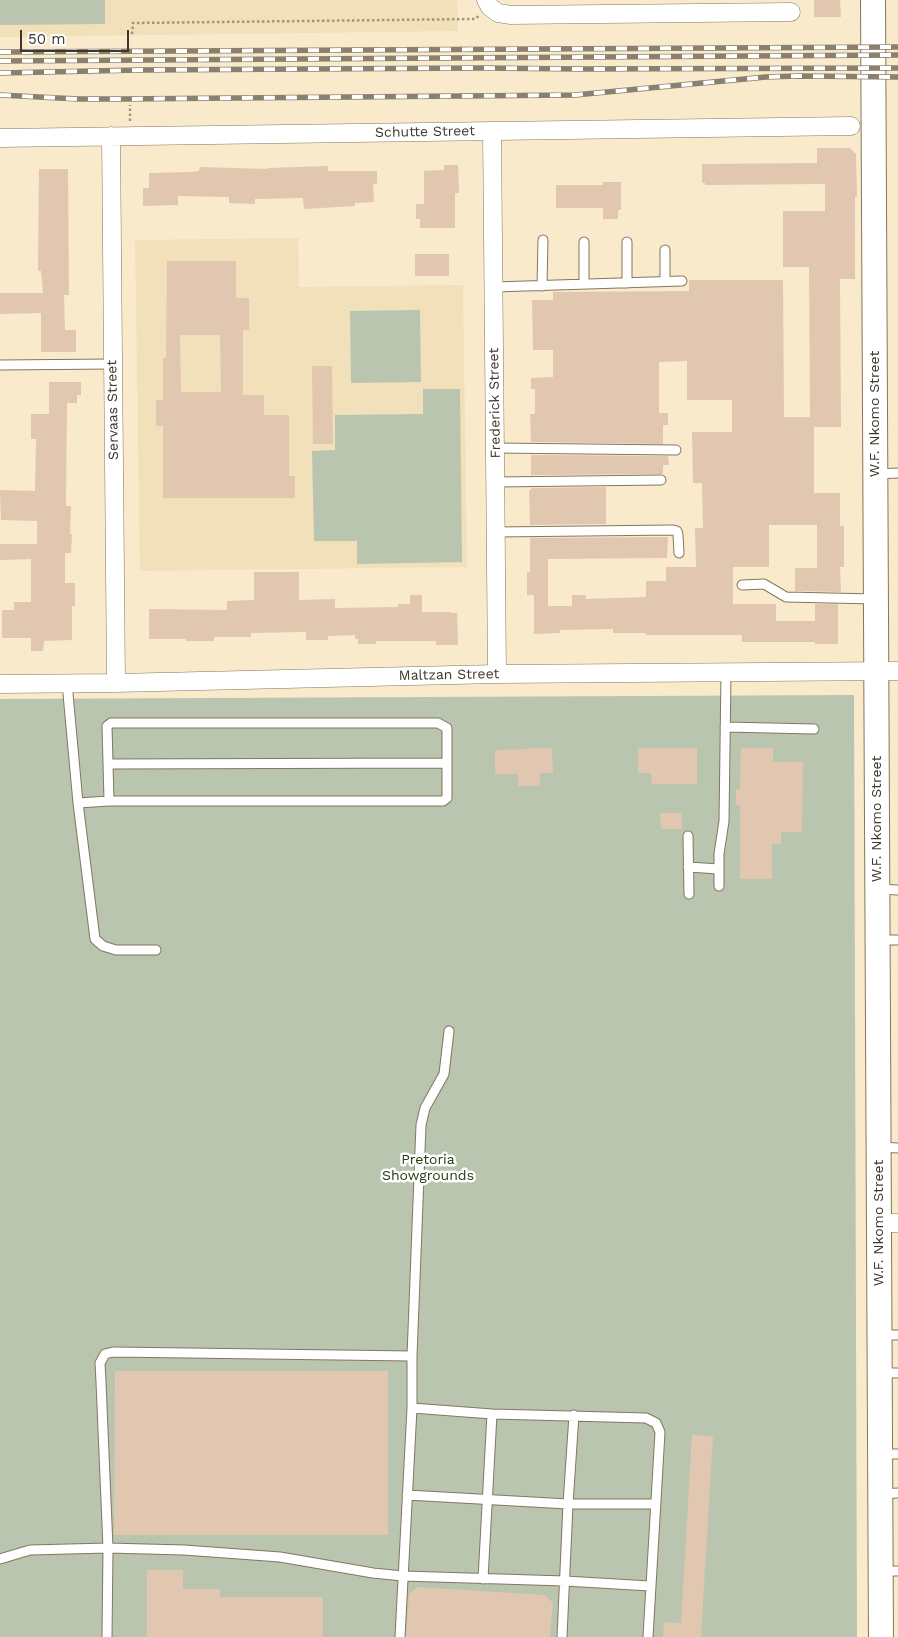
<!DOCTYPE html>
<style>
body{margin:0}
#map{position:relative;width:898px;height:1637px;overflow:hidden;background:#f9eacb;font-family:"Work Sans",sans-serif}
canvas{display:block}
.scale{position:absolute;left:20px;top:30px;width:109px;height:22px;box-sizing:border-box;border:2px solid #3e382c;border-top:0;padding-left:6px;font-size:15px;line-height:18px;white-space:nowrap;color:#3e382c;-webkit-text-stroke:4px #fff;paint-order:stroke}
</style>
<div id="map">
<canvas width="898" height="1637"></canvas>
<div class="scale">50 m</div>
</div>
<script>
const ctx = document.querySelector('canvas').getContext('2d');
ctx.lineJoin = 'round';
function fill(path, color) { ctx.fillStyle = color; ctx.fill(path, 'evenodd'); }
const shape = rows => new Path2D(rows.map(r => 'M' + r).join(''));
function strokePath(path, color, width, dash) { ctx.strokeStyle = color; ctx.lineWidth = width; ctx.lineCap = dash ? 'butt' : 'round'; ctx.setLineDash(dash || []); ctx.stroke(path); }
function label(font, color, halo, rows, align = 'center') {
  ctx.font = font + ' "Work Sans",sans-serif'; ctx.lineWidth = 5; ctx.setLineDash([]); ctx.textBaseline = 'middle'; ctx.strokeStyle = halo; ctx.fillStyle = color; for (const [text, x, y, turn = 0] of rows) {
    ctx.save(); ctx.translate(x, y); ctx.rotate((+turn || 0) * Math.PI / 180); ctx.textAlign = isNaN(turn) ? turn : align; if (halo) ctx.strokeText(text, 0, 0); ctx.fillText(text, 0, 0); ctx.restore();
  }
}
const built = shape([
 [0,0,457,0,458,31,0,37],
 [298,238,299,287,463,285,467,567,140,571,135,240]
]);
const green = shape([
 [0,0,105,0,105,24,0,25],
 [420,310,421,382,351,383,350,311],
 [423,389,460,389,462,562,357,564,357,541,314,541,312,451,335,450,335,415,423,414],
 [854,695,857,1637,0,1637,0,699]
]);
const building = shape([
 [814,0,840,0,841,17,814,17],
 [817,148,850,148,856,154,857,197,855,197,855,279,840,279,841,427,814,427,814,493,840,493,840,526,844,526,844,567,840,567,841,592,795,591,795,568,817,568,817,525,769,525,769,567,733,567,733,604,776,604,776,621,815,621,815,604,838,604,838,644,815,644,815,642,742,642,742,635,646,635,646,633,613,633,613,629,560,630,560,633,534,634,534,595,527,595,527,572,530,572,530,538,668,537,667,558,548,559,548,606,572,606,572,595,586,595,586,599,646,597,646,581,666,581,666,567,696,567,695,528,703,528,702,483,693,483,692,432,732,432,732,400,687,400,687,361,659,362,659,413,668,413,668,425,663,425,663,444,531,442,530,414,535,414,535,389,531,389,531,378,553,377,553,350,533,350,532,300,553,300,553,292,689,291,689,280,783,280,784,417,810,417,809,267,783,267,783,211,825,211,825,184,705,185,705,183,702,183,702,164,817,163],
 [444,165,458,165,459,193,455,193,455,228,420,228,420,219,416,219,416,204,424,204,424,171,444,170],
 [328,166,328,171,377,171,377,184,373,184,374,202,355,203,355,206,304,209,303,198,255,199,255,204,229,203,229,197,178,196,178,205,143,206,143,188,149,188,149,173,192,172,199,171,200,167,268,169,268,168],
 [39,169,68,169,69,295,64,295,65,330,76,330,76,352,41,352,41,313,0,314,0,293,43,293,41,271,38,271],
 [603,182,621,182,621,210,618,210,618,219,603,219,603,208,556,208,556,185,603,185],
 [415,254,449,254,449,276,415,276],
 [167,261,236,261,236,298,249,298,249,330,243,330,243,395,264,395,264,415,289,415,289,476,295,476,295,498,163,498,163,426,156,426,156,400,163,400,163,358,166,358],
 [180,335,220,335,221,392,181,392],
 [312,366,332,366,333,444,313,444],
 [49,382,81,382,81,395,77,395,77,403,67,403,66,496,66,506,71,506,70,534,72,534,71,553,65,553,65,583,75,583,75,606,72,606,72,640,44,641,43,651,31,651,31,638,2,638,2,610,14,610,14,602,31,602,31,559,0,560,0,544,37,544,37,521,1,520,0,490,35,491,36,439,31,439,31,414,49,414],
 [531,455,668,456,669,465,663,465,663,474,531,475],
 [606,487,606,524,530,525,529,490,531,490,531,488],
 [254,572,299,572,299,600,335,599,335,608,398,607,398,604,410,604,410,595,422,595,422,612,451,612,451,613,457,613,458,645,436,645,436,641,376,641,376,644,358,644,358,639,355,639,355,635,328,636,328,640,306,640,306,632,251,633,251,637,214,637,214,641,186,641,186,639,149,639,149,609,227,610,227,601,254,600],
 [530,748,552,748,553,773,540,773,540,786,518,786,518,774,495,774,495,750,529,749],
 [638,748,697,748,697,784,652,784,651,773,638,773],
 [741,748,773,748,773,762,803,762,802,832,781,832,781,844,772,844,772,879,740,879,740,805,736,805,736,789,740,789],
 [660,813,682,813,682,829,661,829],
 [115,1371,388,1371,388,1535,114,1535],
 [692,1435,713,1436,701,1637,663,1637,664,1622,681,1623],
 [147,1570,183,1570,183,1589,220,1589,220,1597,323,1597,323,1637,147,1637],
 [417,1587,545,1595,553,1603,550,1637,406,1637,409,1594]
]);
const path = shape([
 [132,34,133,23,475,19,479,16],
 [130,121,130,105]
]);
const service = shape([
 [665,250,665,281],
 [627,283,627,242],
 [584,284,584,242],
 [542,286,543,240],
 [494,287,682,281],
 [0,365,113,364],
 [495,448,676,450],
 [875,474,898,473],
 [496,482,661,480],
 [496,532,673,530,677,531,678,535,679,553],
 [742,585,764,584,786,597,875,599],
 [67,683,78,803,95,939,103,946,116,950,156,950],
 [725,727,814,729],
 [108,764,447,763],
 [78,803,109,801,443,801,447,798,447,728,438,723,111,723,107,726,109,801],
 [688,836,689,894],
 [688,867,719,869],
 [719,886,719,854,724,821,726,672],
 [877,889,898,890],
 [878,940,898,940],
 [449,1031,444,1074,425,1108,421,1125,412,1356,412,1408,492,1414,646,1418,656,1423,660,1432,648,1637],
 [879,1147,898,1148],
 [880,1335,898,1335],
 [880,1373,898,1373],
 [881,1454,898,1454],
 [881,1494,898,1493],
 [407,1495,568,1504,656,1504],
 [0,1559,30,1550,108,1548,184,1550,280,1557,373,1573,403,1576,565,1581,650,1586],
 [881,1571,898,1571],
 [483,1579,492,1414],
 [107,1637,108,1548,101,1382,100,1363,105,1354,113,1352,412,1356],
 [400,1637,412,1408],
 [562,1637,568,1504,574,1415]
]);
const minor = shape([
 [486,0,490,7,498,13,511,15,791,12],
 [492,131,497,674],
 [111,136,116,683],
 [0,138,851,126],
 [0,684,116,683,497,674,898,671],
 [879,1223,898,1223]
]);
const secondary = shape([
 [873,0,881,1637]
]);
const rail = shape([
 [0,52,898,47],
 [0,61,898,55],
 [0,73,139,70,481,68,579,69,898,68],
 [0,95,78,99,122,99,575,95,766,77,798,76,898,77]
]);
const streetNames = [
 ["Schutte Street",425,132,-1],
 ["Frederick Street",495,403,-91],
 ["Servaas Street",113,410,-91],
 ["W.F. Nkomo Street",875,414,-90],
 ["Maltzan Street",449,675,-1],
 ["W.F. Nkomo Street",877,819,-90],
 ["W.F. Nkomo Street",879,1223,-90]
];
const parkNames = [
 ["Pretoria",428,1160],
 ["Showgrounds",428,1176]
];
fill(built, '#f1e0ba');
fill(green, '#b9c5af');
fill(building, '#e1c7af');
strokePath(service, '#84775b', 11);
strokePath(minor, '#84775b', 19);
strokePath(secondary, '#84775b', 26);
strokePath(path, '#9f957f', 2.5, [2.5, 2.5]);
strokePath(service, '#fff', 9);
strokePath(minor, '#fff', 18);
strokePath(secondary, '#fff', 24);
strokePath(rail, '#8a806d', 5.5);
strokePath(rail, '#fff', 4, [11]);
label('14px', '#3e382c', '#fff', streetNames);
label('14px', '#283d11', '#fff', parkNames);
</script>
